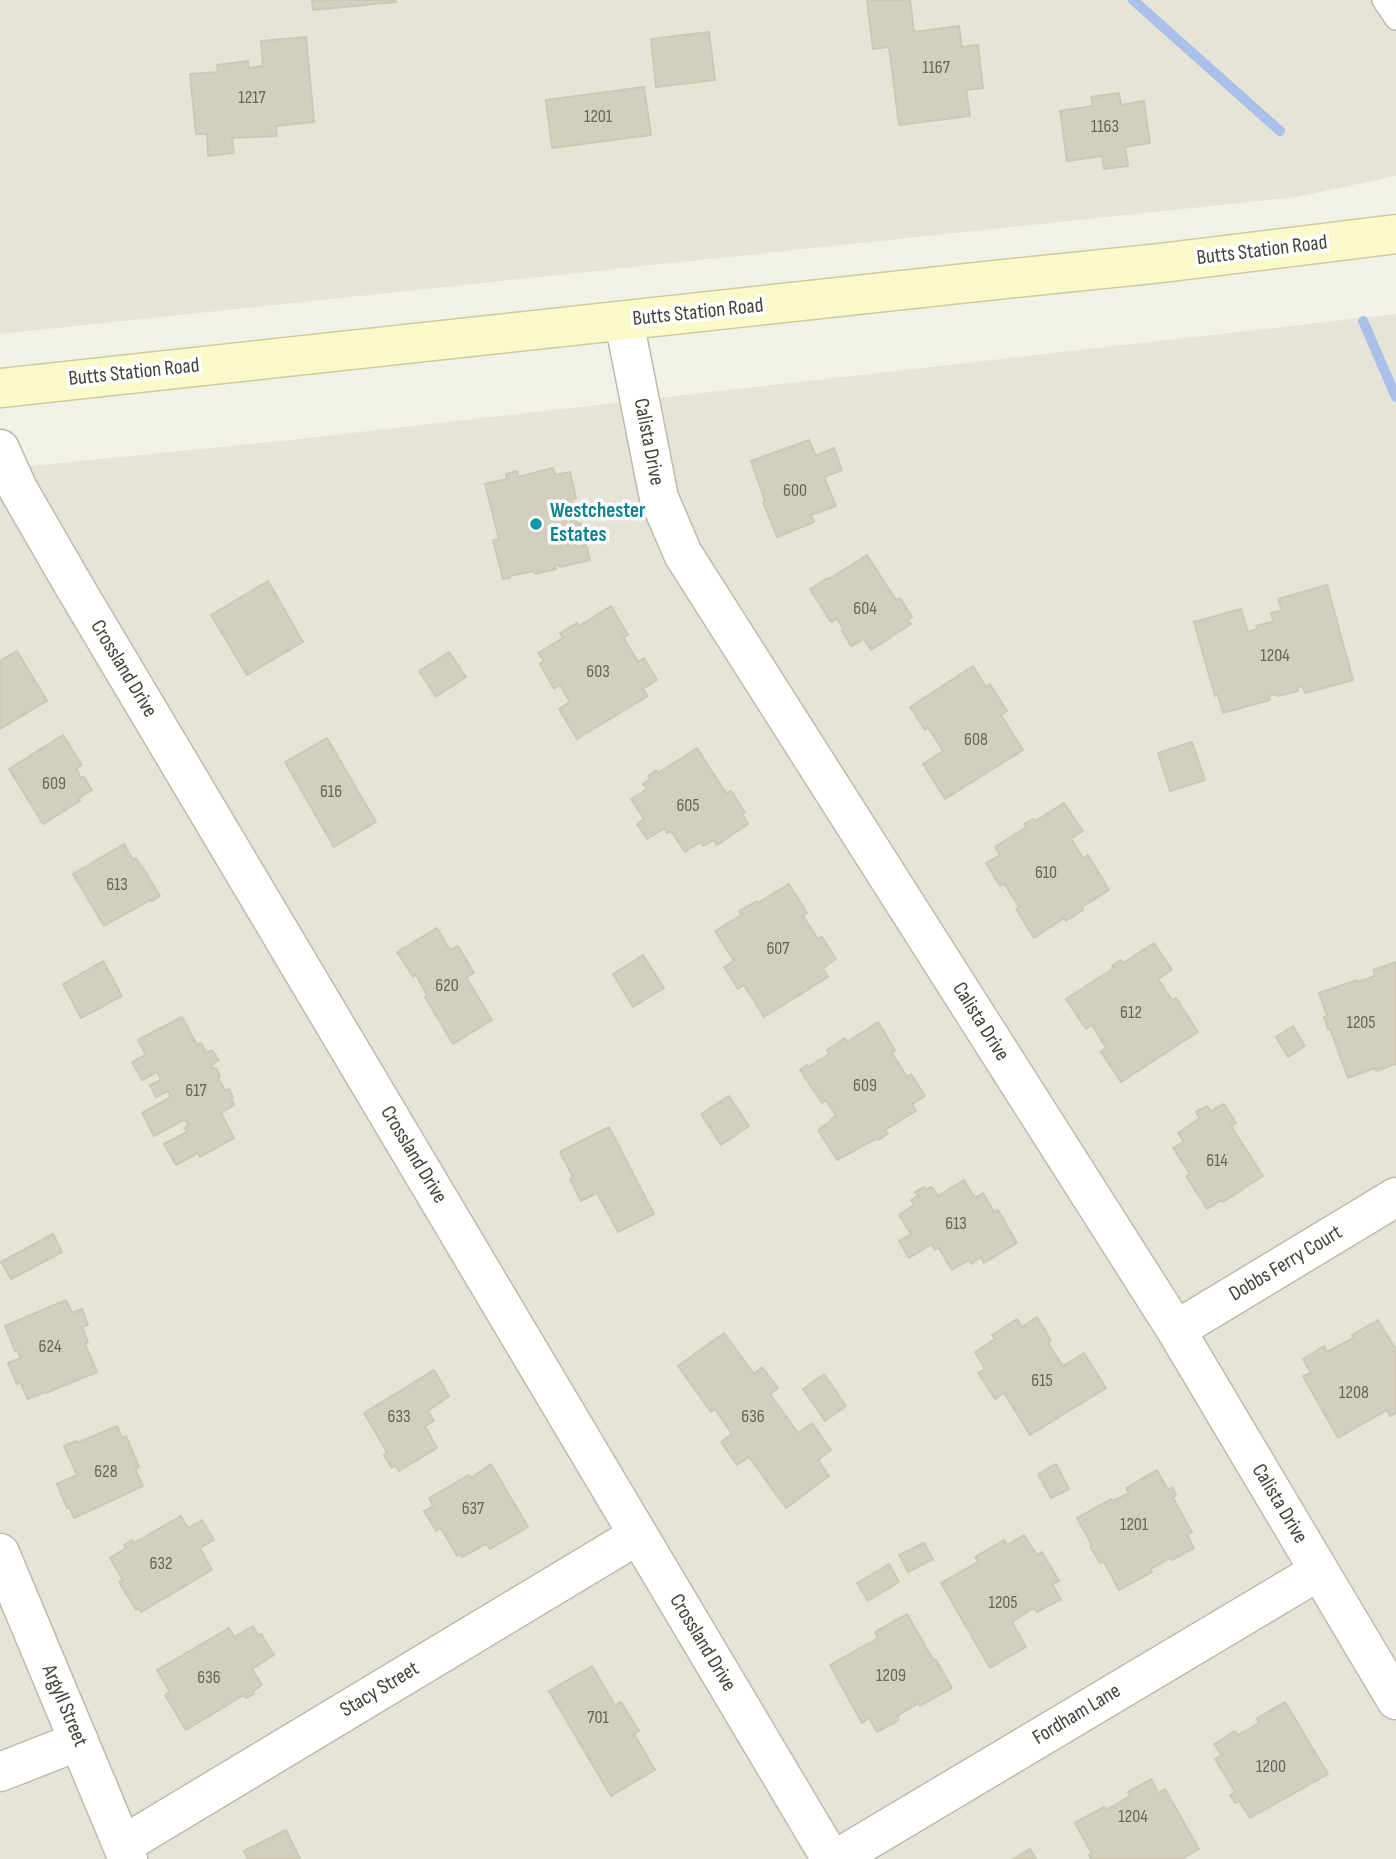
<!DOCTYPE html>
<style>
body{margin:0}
canvas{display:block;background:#f2f1e7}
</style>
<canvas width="1396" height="1859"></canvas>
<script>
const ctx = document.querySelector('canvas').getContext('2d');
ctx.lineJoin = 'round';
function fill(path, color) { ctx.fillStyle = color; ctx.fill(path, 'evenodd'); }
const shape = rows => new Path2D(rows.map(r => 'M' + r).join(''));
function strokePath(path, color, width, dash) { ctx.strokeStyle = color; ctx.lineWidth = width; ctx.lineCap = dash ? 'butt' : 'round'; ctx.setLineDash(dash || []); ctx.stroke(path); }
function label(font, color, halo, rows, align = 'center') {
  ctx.font = font + ' "Sofia Sans Condensed",sans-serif'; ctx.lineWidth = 7; ctx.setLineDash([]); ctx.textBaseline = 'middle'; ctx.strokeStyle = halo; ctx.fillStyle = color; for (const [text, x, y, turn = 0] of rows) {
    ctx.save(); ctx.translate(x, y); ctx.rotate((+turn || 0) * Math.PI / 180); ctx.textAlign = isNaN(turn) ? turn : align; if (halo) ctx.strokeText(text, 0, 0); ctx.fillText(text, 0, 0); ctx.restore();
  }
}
const residential = shape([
 [0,0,1396,0,1396,176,1296,197,0,334],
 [1396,314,1396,1859,0,1859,0,469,290,440]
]);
const stream = shape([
 [1133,0,1280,131],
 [1363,321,1396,397]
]);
const building = shape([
 [312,0,396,0,396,2,313,10,312,0],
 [867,0,910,0,914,32,959,26,962,47,978,45,983,88,966,90,970,116,899,125,889,47,873,49,867,0],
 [709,32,715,80,656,87,651,39,709,32],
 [306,37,314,122,276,126,277,136,232,138,234,153,208,156,207,134,196,134,190,74,218,72,217,65,248,61,249,68,263,66,261,41,306,37],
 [644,87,651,135,552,148,546,100,644,87],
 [1119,93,1121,105,1144,101,1150,143,1125,147,1128,166,1104,169,1102,156,1067,161,1060,111,1093,106,1091,97,1119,93],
 [809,440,816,456,834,448,842,470,824,477,836,506,811,515,814,522,777,537,763,502,765,501,751,461,809,440],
 [553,468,555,475,570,472,576,498,571,499,578,525,581,523,590,560,560,567,559,565,555,566,556,569,535,574,534,571,510,576,510,578,503,579,493,540,499,539,485,484,507,479,506,474,517,471,518,477,553,468],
 [867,555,896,600,900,598,912,617,908,620,911,624,871,650,864,639,851,646,842,631,844,630,837,619,831,622,810,589,828,578,829,579,867,555],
 [268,581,303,642,247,675,211,615,268,581],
 [1327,585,1353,680,1305,693,1303,686,1297,688,1298,691,1278,696,1277,694,1269,696,1270,700,1223,713,1218,695,1215,696,1194,622,1241,609,1248,632,1257,629,1256,626,1272,622,1273,625,1274,624,1271,613,1282,610,1278,599,1327,585],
 [611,606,628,635,623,637,638,662,644,658,657,680,643,689,648,696,577,739,559,709,570,702,560,685,554,689,540,664,544,661,538,653,563,638,560,633,577,623,579,626,611,606],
 [17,651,47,701,0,729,0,661,17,651],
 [449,652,466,677,436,697,419,671,449,652],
 [973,666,986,687,990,684,1007,711,1001,715,1023,750,945,799,923,764,943,751,928,727,925,730,910,707,973,666],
 [63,735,82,765,76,769,81,778,84,777,92,790,79,798,80,801,43,824,9,769,63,735],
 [327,738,376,822,334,847,285,762,327,738],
 [1192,742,1205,780,1170,791,1158,753,1192,742],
 [697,748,726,793,731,791,745,812,742,814,748,824,717,845,714,840,703,846,700,842,685,852,671,831,667,833,665,828,647,839,637,824,644,819,631,799,647,789,643,784,650,779,648,776,656,770,658,773,697,748],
 [1064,803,1083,831,1071,839,1083,858,1088,855,1109,890,1082,907,1083,910,1066,921,1064,918,1034,938,1016,909,1019,907,1004,883,1000,886,986,863,1000,855,995,847,1026,827,1024,824,1033,819,1035,821,1064,803],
 [124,844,133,860,136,858,142,868,143,868,160,896,152,901,150,900,104,926,73,874,124,844],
 [789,884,807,913,803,916,818,939,822,937,836,959,823,968,828,977,764,1017,744,985,738,989,724,967,734,961,715,931,741,915,739,911,757,901,758,903,789,884],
 [437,928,450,950,458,946,474,973,466,977,492,1020,453,1044,425,997,427,995,416,975,413,977,397,952,437,928],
 [1154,943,1172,970,1158,979,1172,1000,1176,998,1198,1032,1121,1082,1101,1052,1106,1048,1092,1025,1086,1029,1066,999,1114,968,1112,966,1121,960,1123,963,1154,943],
 [643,955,664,988,633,1007,613,974,643,955],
 [103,961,122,996,81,1018,63,984,103,961],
 [1396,962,1396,1064,1376,1071,1375,1068,1348,1078,1330,1029,1328,1029,1324,1017,1327,1016,1319,993,1357,980,1358,982,1375,976,1373,970,1396,962],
 [182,1017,197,1045,201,1043,206,1053,212,1050,219,1060,211,1065,214,1069,216,1068,220,1076,218,1077,225,1091,229,1089,233,1097,231,1098,234,1105,221,1113,234,1138,200,1157,198,1153,176,1165,164,1144,187,1132,185,1128,188,1126,185,1119,154,1136,142,1113,171,1097,168,1091,156,1097,150,1085,161,1080,157,1072,142,1080,132,1062,146,1055,138,1040,182,1017],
 [878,1022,895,1050,892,1053,907,1077,911,1074,925,1096,912,1104,916,1111,885,1130,888,1134,878,1140,877,1138,837,1160,818,1130,832,1120,831,1119,836,1116,826,1100,822,1103,800,1070,807,1065,808,1067,829,1054,827,1050,845,1038,847,1042,878,1022],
 [1293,1026,1305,1046,1288,1057,1276,1037,1293,1026],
 [729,1096,749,1126,721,1145,701,1114,729,1096],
 [1224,1104,1236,1123,1231,1126,1263,1176,1223,1202,1222,1200,1207,1209,1186,1176,1190,1174,1173,1148,1184,1142,1178,1133,1200,1118,1196,1112,1207,1106,1211,1111,1224,1104],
 [609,1127,654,1214,618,1232,597,1193,581,1201,570,1179,573,1177,560,1152,609,1127],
 [964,1180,975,1198,983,1193,994,1212,998,1210,1017,1243,984,1263,981,1257,971,1264,969,1260,952,1270,938,1247,935,1250,932,1244,909,1258,899,1241,911,1234,899,1215,914,1205,911,1200,918,1196,915,1192,924,1187,926,1190,932,1187,938,1196,964,1180],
 [53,1234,62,1252,11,1279,1,1262,53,1234],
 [66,1300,72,1313,82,1309,88,1325,82,1327,88,1342,85,1344,97,1372,46,1393,45,1392,28,1399,20,1382,17,1384,8,1363,21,1358,17,1350,15,1351,5,1326,66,1300],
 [1037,1317,1051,1340,1048,1343,1063,1366,1084,1353,1106,1388,1030,1435,1004,1393,995,1399,978,1373,985,1369,975,1352,995,1339,992,1335,1017,1319,1022,1327,1037,1317],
 [1378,1320,1396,1350,1396,1413,1390,1416,1387,1410,1338,1438,1303,1376,1311,1373,1303,1359,1324,1346,1327,1352,1353,1338,1352,1335,1378,1320],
 [724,1333,754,1374,762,1367,778,1388,770,1394,798,1433,812,1423,831,1450,818,1460,829,1476,786,1508,749,1457,737,1465,721,1442,732,1434,715,1409,711,1412,678,1366,724,1333],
 [434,1370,449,1396,428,1411,434,1421,425,1426,437,1448,399,1471,395,1466,392,1468,384,1455,387,1452,364,1413,434,1370],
 [824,1374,846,1406,825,1421,803,1389,824,1374],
 [117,1426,122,1438,126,1436,139,1467,135,1469,143,1486,74,1518,69,1507,67,1508,57,1484,77,1475,64,1446,76,1441,77,1443,117,1426],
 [491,1464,528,1527,490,1549,486,1544,462,1557,460,1554,457,1556,441,1528,436,1531,424,1511,433,1506,429,1498,469,1475,471,1478,491,1464],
 [1056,1464,1069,1489,1051,1498,1038,1474,1056,1464],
 [1157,1470,1168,1490,1172,1487,1176,1495,1173,1498,1192,1532,1187,1535,1194,1548,1172,1560,1170,1558,1150,1569,1152,1572,1119,1590,1104,1562,1100,1563,1090,1546,1092,1545,1077,1518,1111,1499,1113,1501,1129,1493,1126,1488,1157,1470],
 [181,1516,188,1528,202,1520,214,1540,200,1548,212,1570,141,1612,139,1608,136,1610,119,1582,123,1580,110,1558,126,1548,124,1545,132,1540,134,1543,181,1516],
 [1024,1535,1037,1555,1042,1552,1059,1581,1052,1584,1061,1599,1037,1612,1034,1608,1012,1622,1026,1647,990,1668,941,1583,978,1562,975,1557,1004,1540,1007,1545,1024,1535],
 [924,1543,933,1559,908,1572,899,1555,924,1543],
 [889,1564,899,1582,868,1601,857,1583,889,1564],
 [907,1614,934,1661,936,1660,952,1688,920,1706,919,1703,897,1716,899,1720,877,1732,869,1718,862,1723,830,1665,878,1638,875,1632,907,1614],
 [253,1626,258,1635,261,1634,274,1655,252,1669,262,1685,253,1691,254,1694,246,1698,244,1695,186,1730,165,1695,170,1692,157,1670,229,1628,234,1637,253,1626],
 [592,1666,615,1705,621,1702,639,1731,634,1734,655,1770,611,1796,549,1691,592,1666],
 [1285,1702,1328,1774,1250,1818,1239,1801,1235,1803,1230,1795,1235,1792,1215,1759,1222,1756,1214,1744,1235,1731,1238,1735,1259,1723,1257,1718,1285,1702],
 [1151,1779,1158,1793,1165,1789,1199,1849,1182,1859,1091,1859,1089,1855,1092,1854,1075,1823,1104,1807,1106,1810,1130,1796,1128,1792,1151,1779],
 [286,1830,300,1859,248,1859,244,1851,286,1830],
 [1030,1849,1036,1859,1013,1859,1030,1849]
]);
const service = shape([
 [1383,0,1396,19]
]);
const minor = shape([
 [624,321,659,498,683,554,1176,1330,1396,1700],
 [0,449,18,489,74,586,831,1859],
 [1176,1330,1396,1197],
 [0,1553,128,1859],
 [0,1772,79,1741],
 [123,1845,638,1535],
 [836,1859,1319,1571]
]);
const secondary = shape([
 [0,388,995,280,1161,263,1396,234]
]);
const markers = [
 [536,524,7,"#0f9aa8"]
];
const numberNames = [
 ["1167",936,68],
 ["1217",252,98],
 ["1201",598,117],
 ["1163",1105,127],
 ["600",795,491],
 ["604",865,609],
 ["1204",1275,656],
 ["603",598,672],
 ["608",976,740],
 ["609",54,784],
 ["616",331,792],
 ["605",688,806],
 ["610",1046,873],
 ["613",117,885],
 ["607",778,949],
 ["620",447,986],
 ["612",1131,1013],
 ["1205",1361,1023],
 ["609",865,1086],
 ["617",196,1091],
 ["614",1217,1161],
 ["613",956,1224],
 ["624",50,1347],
 ["615",1042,1381],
 ["1208",1354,1393],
 ["633",399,1417],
 ["636",753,1417],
 ["628",106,1472],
 ["637",473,1509],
 ["1201",1134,1525],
 ["632",161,1564],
 ["1205",1003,1603],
 ["1209",891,1676],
 ["636",209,1678],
 ["701",598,1718],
 ["1200",1271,1767],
 ["1204",1133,1817]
];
const streetNames = [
 ["Butts Station Road",1262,251,-7],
 ["Butts Station Road",698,313,-6],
 ["Butts Station Road",134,373,-6],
 ["Calista Drive",648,442,79],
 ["Crossland Drive",123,669,59],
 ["Calista Drive",980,1022,58],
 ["Crossland Drive",413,1155,59],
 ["Dobbs Ferry Court",1286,1264,-31],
 ["Calista Drive",1279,1504,59],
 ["Crossland Drive",702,1643,59],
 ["Stacy Street",380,1690,-31],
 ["Argyll Street",64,1706,67],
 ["Fordham Lane",1077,1715,-31]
];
const cultureNames = [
 ["Westchester",550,512],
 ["Estates",550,536]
];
fill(residential, '#e5e4d6');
strokePath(stream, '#a9c0e9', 10);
fill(building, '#d3cfbe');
strokePath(building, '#cdc8b2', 2);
strokePath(service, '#bdbbab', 24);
strokePath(minor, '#bdbbab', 41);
strokePath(secondary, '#cecc9b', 41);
strokePath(service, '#fff', 21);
strokePath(minor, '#fff', 38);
strokePath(secondary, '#f9f9ca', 38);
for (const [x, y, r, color] of markers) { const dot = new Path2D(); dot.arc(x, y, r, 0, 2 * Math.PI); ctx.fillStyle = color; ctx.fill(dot); strokePath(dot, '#fff', 2.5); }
label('18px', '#686559', null, numberNames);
label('21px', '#444237', '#fff', streetNames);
label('bold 21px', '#0d838f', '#fff', cultureNames, 'left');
</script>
